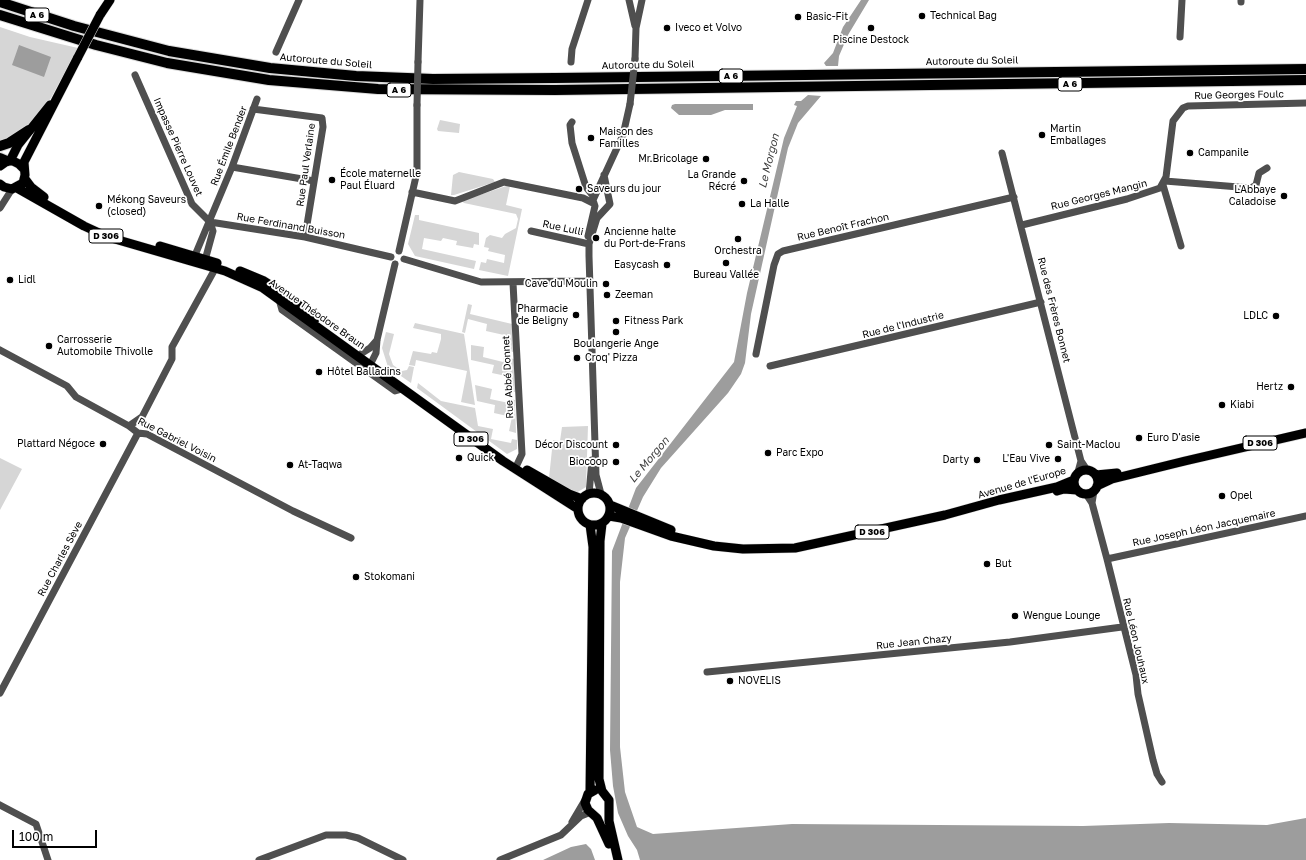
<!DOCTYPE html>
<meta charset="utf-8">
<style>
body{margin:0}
#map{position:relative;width:1306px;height:860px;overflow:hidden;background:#fff;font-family:"Golos Text",sans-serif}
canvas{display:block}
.scale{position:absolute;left:12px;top:830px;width:85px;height:18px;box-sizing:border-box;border:2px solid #000;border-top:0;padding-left:5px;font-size:12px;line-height:14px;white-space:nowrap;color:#000;-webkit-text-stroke:3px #fff;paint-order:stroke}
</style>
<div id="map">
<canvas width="1306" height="860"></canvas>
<div class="scale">100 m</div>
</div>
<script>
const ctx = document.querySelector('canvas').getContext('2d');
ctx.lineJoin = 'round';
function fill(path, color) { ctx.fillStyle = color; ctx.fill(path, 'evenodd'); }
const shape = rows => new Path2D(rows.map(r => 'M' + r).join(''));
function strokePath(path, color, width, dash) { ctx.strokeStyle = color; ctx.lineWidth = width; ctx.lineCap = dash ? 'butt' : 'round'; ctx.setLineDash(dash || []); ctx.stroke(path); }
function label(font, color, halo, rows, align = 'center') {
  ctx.font = font + ' "Golos Text",sans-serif'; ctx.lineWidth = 3.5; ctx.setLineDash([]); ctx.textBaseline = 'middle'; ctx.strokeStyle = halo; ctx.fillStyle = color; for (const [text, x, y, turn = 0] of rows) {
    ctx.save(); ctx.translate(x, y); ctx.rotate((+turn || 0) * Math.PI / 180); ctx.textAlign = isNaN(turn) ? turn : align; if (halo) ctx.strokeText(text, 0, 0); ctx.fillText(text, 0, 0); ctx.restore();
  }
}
const green = shape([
 [0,27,30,37,78,48,51,98,40,113,20,134,0,143],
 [440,120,460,124,459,133,438,131,437,129],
 [459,172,493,179,495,182,454,195,451,195,453,175],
 [506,186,510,186,506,205,522,209,508,276,479,270,481,262,486,263,487,259,504,263,505,255,488,251,489,248,484,247,486,238,490,235,502,238,505,234,516,228,518,219,516,214,464,203,462,201],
 [415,215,419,215,419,220,479,233,479,245,474,244,473,248,456,245,457,241,443,238,441,241,424,238,422,249,476,261,474,269,415,256,408,244],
 [468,304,472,305,470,314,512,324,513,352,508,351,509,343,503,341,504,335,486,331,487,324,468,319,465,333,462,332],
 [415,323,464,334,475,405,461,402,467,371,416,360,415,366,409,365,413,351,431,354,432,352,437,353,441,339,441,334,413,328],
 [386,332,394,334,389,354,393,365,402,371,407,370,409,366,414,367,411,383,388,367,382,348],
 [471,345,484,347,483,357,503,362,504,357,514,359,515,392,508,391,511,377,492,373,494,365,471,360],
 [418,383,441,401,475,408,478,426,493,429,491,439,511,443,512,439,517,440,517,449,507,454,417,388],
 [475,385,492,389,490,399,509,403,510,399,515,400,516,433,509,431,512,417,494,413,495,405,477,401],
 [588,426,586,487,576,493,549,478,553,440,560,441,562,427],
 [0,458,22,469,0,510]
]);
const water = shape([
 [861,0,869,0,848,35,839,56,838,66,826,66,824,63,833,53,843,27],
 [19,45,51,57,44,77,12,65],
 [808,95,821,96,798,123,788,148,751,314,745,363,741,374,728,393,661,468,643,497,625,538,620,582,620,747,625,792,637,827,653,834,792,824,1083,826,1169,823,1267,825,1306,818,1306,860,640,860,637,850,628,836,618,813,613,786,610,750,612,551,636,488,734,362,747,293,784,138,797,106,794,105,796,101,801,101],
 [675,104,753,104,753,110,725,110,711,115,679,115,671,108,672,105],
 [586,844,591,849,595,860,543,860,571,847]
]);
const minor = shape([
 [629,0,635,26],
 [1241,0,1241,2],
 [1180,37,1182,0],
 [276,52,299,0],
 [635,59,636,28,642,0],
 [418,62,420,0],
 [571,62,572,49,588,0],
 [135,75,192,204,210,222],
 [253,109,322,118,323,127,305,237],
 [572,122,570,125,572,143,586,187,594,197],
 [1002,153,1081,461,1078,472],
 [232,167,314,181],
 [1165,181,1251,188,1256,185,1259,173,1267,168],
 [1163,185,1181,246],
 [412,192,455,201,504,182,583,198,593,203],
 [0,208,12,189],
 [210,222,305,237,391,257],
 [1022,225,1127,199,1160,188,1166,177,1173,121,1183,108,1188,106,1306,103],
 [531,231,589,244],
 [588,236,595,206,593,200,623,135,630,104],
 [399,251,417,172,417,105],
 [404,259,481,282,589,281],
 [193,260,232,167,257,99],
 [204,264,213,231,210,222],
 [513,283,522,454,515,469],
 [279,299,282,310,395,391,402,389],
 [0,350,67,386,76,397,129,426,138,433,147,434,293,511,351,538],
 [362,353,370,348,377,340],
 [756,354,774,265,778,254,783,251,1014,197],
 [372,361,376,353,377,340,395,264],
 [770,366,1041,302],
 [129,426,142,417,172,359,172,347,215,269],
 [1081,461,1087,470],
 [589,494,592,460],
 [601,494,596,475,589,256,589,244,597,218,610,204,604,175],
 [1086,494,1092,503,1107,559,1136,675,1138,694,1153,760,1157,774,1162,782],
 [1092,503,1094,491],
 [1107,559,1306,516],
 [707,672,1010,642,1122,627],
 [0,693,138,433],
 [0,805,36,824,48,860],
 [572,822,585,800],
 [259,860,326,835,346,835,358,838,403,860],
 [500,860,561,835,581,816,591,812]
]);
const major = shape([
 [100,15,110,0],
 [10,161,18,145,50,105],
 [0,166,7,161,13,161,19,164,24,169],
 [25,179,31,187,44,197],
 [0,184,4,187,12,189,23,183,25,175,24,162,78,57],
 [17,188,84,226,108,237,225,271,263,288,503,461,578,509],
 [160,246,217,263],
 [240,271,264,281,283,293,316,318],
 '1074 482a12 12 0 1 1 24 0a12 12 0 1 1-24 0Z',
 [527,470,569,494,582,499],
 [1096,475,1117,473],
 [1097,486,1112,479,1185,461,1306,433],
 [1057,491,1064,489,1077,490],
 '578 509a16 16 0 1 1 32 0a16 16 0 1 1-32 0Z',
 [610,505,671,530],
 [609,516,621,518,671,536,714,546,743,549,795,548,945,515,999,500,1057,487,1074,480],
 [602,524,600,541,599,779,602,791,609,800,609,821,618,860],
 [590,525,593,547,590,792],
 [595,790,588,794,585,803,588,810,597,818,609,844]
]);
const highway = shape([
 [0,2,74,26,169,51,270,68,356,76,433,79,555,78,1306,69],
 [0,15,96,45,167,63,269,80,378,89,555,90,1306,80],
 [0,146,9,143,29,130],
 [0,158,7,161]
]);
const minorBridge = shape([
 [630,104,635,59],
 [417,105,418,62]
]);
const majorBridge = shape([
 [78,57,100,15]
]);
const markers = [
 [922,16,4,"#000"],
 [798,17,4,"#000"],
 [667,28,4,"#000"],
 [871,28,4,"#000"],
 [1042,135,4,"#000"],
 [591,138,4,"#000"],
 [1190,153,4,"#000"],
 [706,159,4,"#000"],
 [332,180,4,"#000"],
 [744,181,4,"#000"],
 [579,189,4,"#000"],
 [1284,196,4,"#000"],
 [742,204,4,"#000"],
 [99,206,4,"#000"],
 [596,238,4,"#000"],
 [738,239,4,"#000"],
 [726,263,4,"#000"],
 [667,265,4,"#000"],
 [10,280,4,"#000"],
 [606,284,4,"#000"],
 [607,295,4,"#000"],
 [576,315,4,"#000"],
 [1276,316,4,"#000"],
 [616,321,4,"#000"],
 [616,332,4,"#000"],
 [49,346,4,"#000"],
 [577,358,4,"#000"],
 [319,372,4,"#000"],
 [1291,387,4,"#000"],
 [1222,405,4,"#000"],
 [1139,438,4,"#000"],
 [103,444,4,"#000"],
 [616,445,4,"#000"],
 [1049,445,4,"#000"],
 [768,453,4,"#000"],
 [459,458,4,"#000"],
 [1058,459,4,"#000"],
 [977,460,4,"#000"],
 [616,462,4,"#000"],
 [290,465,4,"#000"],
 [1222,496,4,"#000"],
 [987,564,4,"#000"],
 [356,577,4,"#000"],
 [1015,616,4,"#000"],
 [730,681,4,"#000"]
];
const shields = [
 [37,15,24],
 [731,76,24],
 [1070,84,24],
 [399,90,24],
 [106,236,34],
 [471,439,34],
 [1260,443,34],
 [872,532,34]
];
const shieldNames = [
 ["A 6",37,15],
 ["A 6",731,76],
 ["A 6",1070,84],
 ["A 6",399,90],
 ["D 306",106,236],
 ["D 306",471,439],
 ["D 306",1260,443],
 ["D 306",872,532]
];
const poiNames = [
 ["Technical Bag",930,16],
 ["Basic-Fit",806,17],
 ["Iveco et Volvo",675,28],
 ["Piscine Destock",871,40,"center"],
 ["Martin",1050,129],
 ["Emballages",1050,141],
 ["Maison des",599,132],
 ["Familles",599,144],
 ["Campanile",1198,153],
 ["Mr.Bricolage",698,159,"right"],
 ["École maternelle",340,174],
 ["Paul Éluard",340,186],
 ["La Grande",736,175,"right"],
 ["Récré",736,187,"right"],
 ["Saveurs du jour",587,189],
 ["L'Abbaye",1276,190,"right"],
 ["Caladoise",1276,202,"right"],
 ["Mékong Saveurs",107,200],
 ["(closed)",107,212],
 ["La Halle",750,204],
 ["Ancienne halte",604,232],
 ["du Port-de-Frans",604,244],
 ["Orchestra",738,251,"center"],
 ["Easycash",659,265,"right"],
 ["Bureau Vallée",726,275,"center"],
 ["Lidl",18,280],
 ["Cave du Moulin",598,284,"right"],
 ["Zeeman",615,295],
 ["Pharmacie",568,309,"right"],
 ["de Beligny",568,321,"right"],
 ["LDLC",1268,316,"right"],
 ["Fitness Park",624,321],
 ["Carrosserie",57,340],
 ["Automobile Thivolle",57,352],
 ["Boulangerie Ange",616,344,"center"],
 ["Croq' Pizza",585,358],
 ["Hôtel Balladins",327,372],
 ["Hertz",1283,387,"right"],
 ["Kiabi",1230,405],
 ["Euro D'asie",1147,438],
 ["Plattard Négoce",95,444,"right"],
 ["Décor Discount",608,445,"right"],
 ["Saint-Maclou",1057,445],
 ["Parc Expo",776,453],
 ["Quick",467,458],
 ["L'Eau Vive",1050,459,"right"],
 ["Darty",969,460,"right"],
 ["Biocoop",608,462,"right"],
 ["At-Taqwa",298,465],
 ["Opel",1230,496],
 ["But",995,564],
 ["Stokomani",364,577],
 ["Wengue Lounge",1023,616],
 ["NOVELIS",738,681]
];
const streetNames = [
 ["Autoroute du Soleil",326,61,5],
 ["Autoroute du Soleil",972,61,-1],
 ["Autoroute du Soleil",648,65,-1],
 ["Rue Georges Foulc",1239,95,-1],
 ["Rue Émile Bender",229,146,-69],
 ["Impasse Pierre Louvet",178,147,66],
 ["Rue Paul Verlaine",306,165,-82],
 ["Rue Georges Mangin",1099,195,-14],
 ["Rue Ferdinand Buisson",291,226,10],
 ["Rue Benoît Frachon",843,227,-13],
 ["Rue Lulli",563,228,12],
 ["Rue des Frères Bonnet",1054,310,76],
 ["Avenue Théodore Braun",317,314,35],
 ["Rue de l'Industrie",903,325,-14],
 ["Rue Abbé Donnet",508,377,-93],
 ["Rue Gabriel Voisin",177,440,27],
 ["Avenue de l'Europe",1022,483,-16],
 ["Rue Joseph Léon Jacquemaire",1204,528,-12],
 ["Rue Charles Sève",60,559,-62],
 ["Rue Léon Jouhaux",1136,641,77],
 ["Rue Jean Chazy",914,642,-6]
];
const waterNames = [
 ["Le Morgon",769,161,-76],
 ["Le Morgon",649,460,-50]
];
fill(green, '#d6d6d6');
fill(water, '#9d9d9d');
strokePath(major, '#dbdbdb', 10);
strokePath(highway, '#dbdbdb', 12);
strokePath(minor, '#4f4f4f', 7);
strokePath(major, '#000', 9);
strokePath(highway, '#000', 10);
strokePath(majorBridge, '#dbdbdb', 10, []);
strokePath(minorBridge, '#4f4f4f', 7);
strokePath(majorBridge, '#000', 9);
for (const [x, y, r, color] of markers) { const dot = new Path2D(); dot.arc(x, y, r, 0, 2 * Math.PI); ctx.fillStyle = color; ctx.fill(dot); strokePath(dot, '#fff', 1.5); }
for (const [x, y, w] of shields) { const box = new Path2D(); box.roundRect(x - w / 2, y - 7, w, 14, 3); ctx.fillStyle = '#fff'; ctx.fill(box); strokePath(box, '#000', 1); }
label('bold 9px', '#000', null, shieldNames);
label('10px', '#000', '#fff', poiNames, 'left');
label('10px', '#000', '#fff', streetNames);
label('italic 11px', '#3e3e3e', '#fff', waterNames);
</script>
